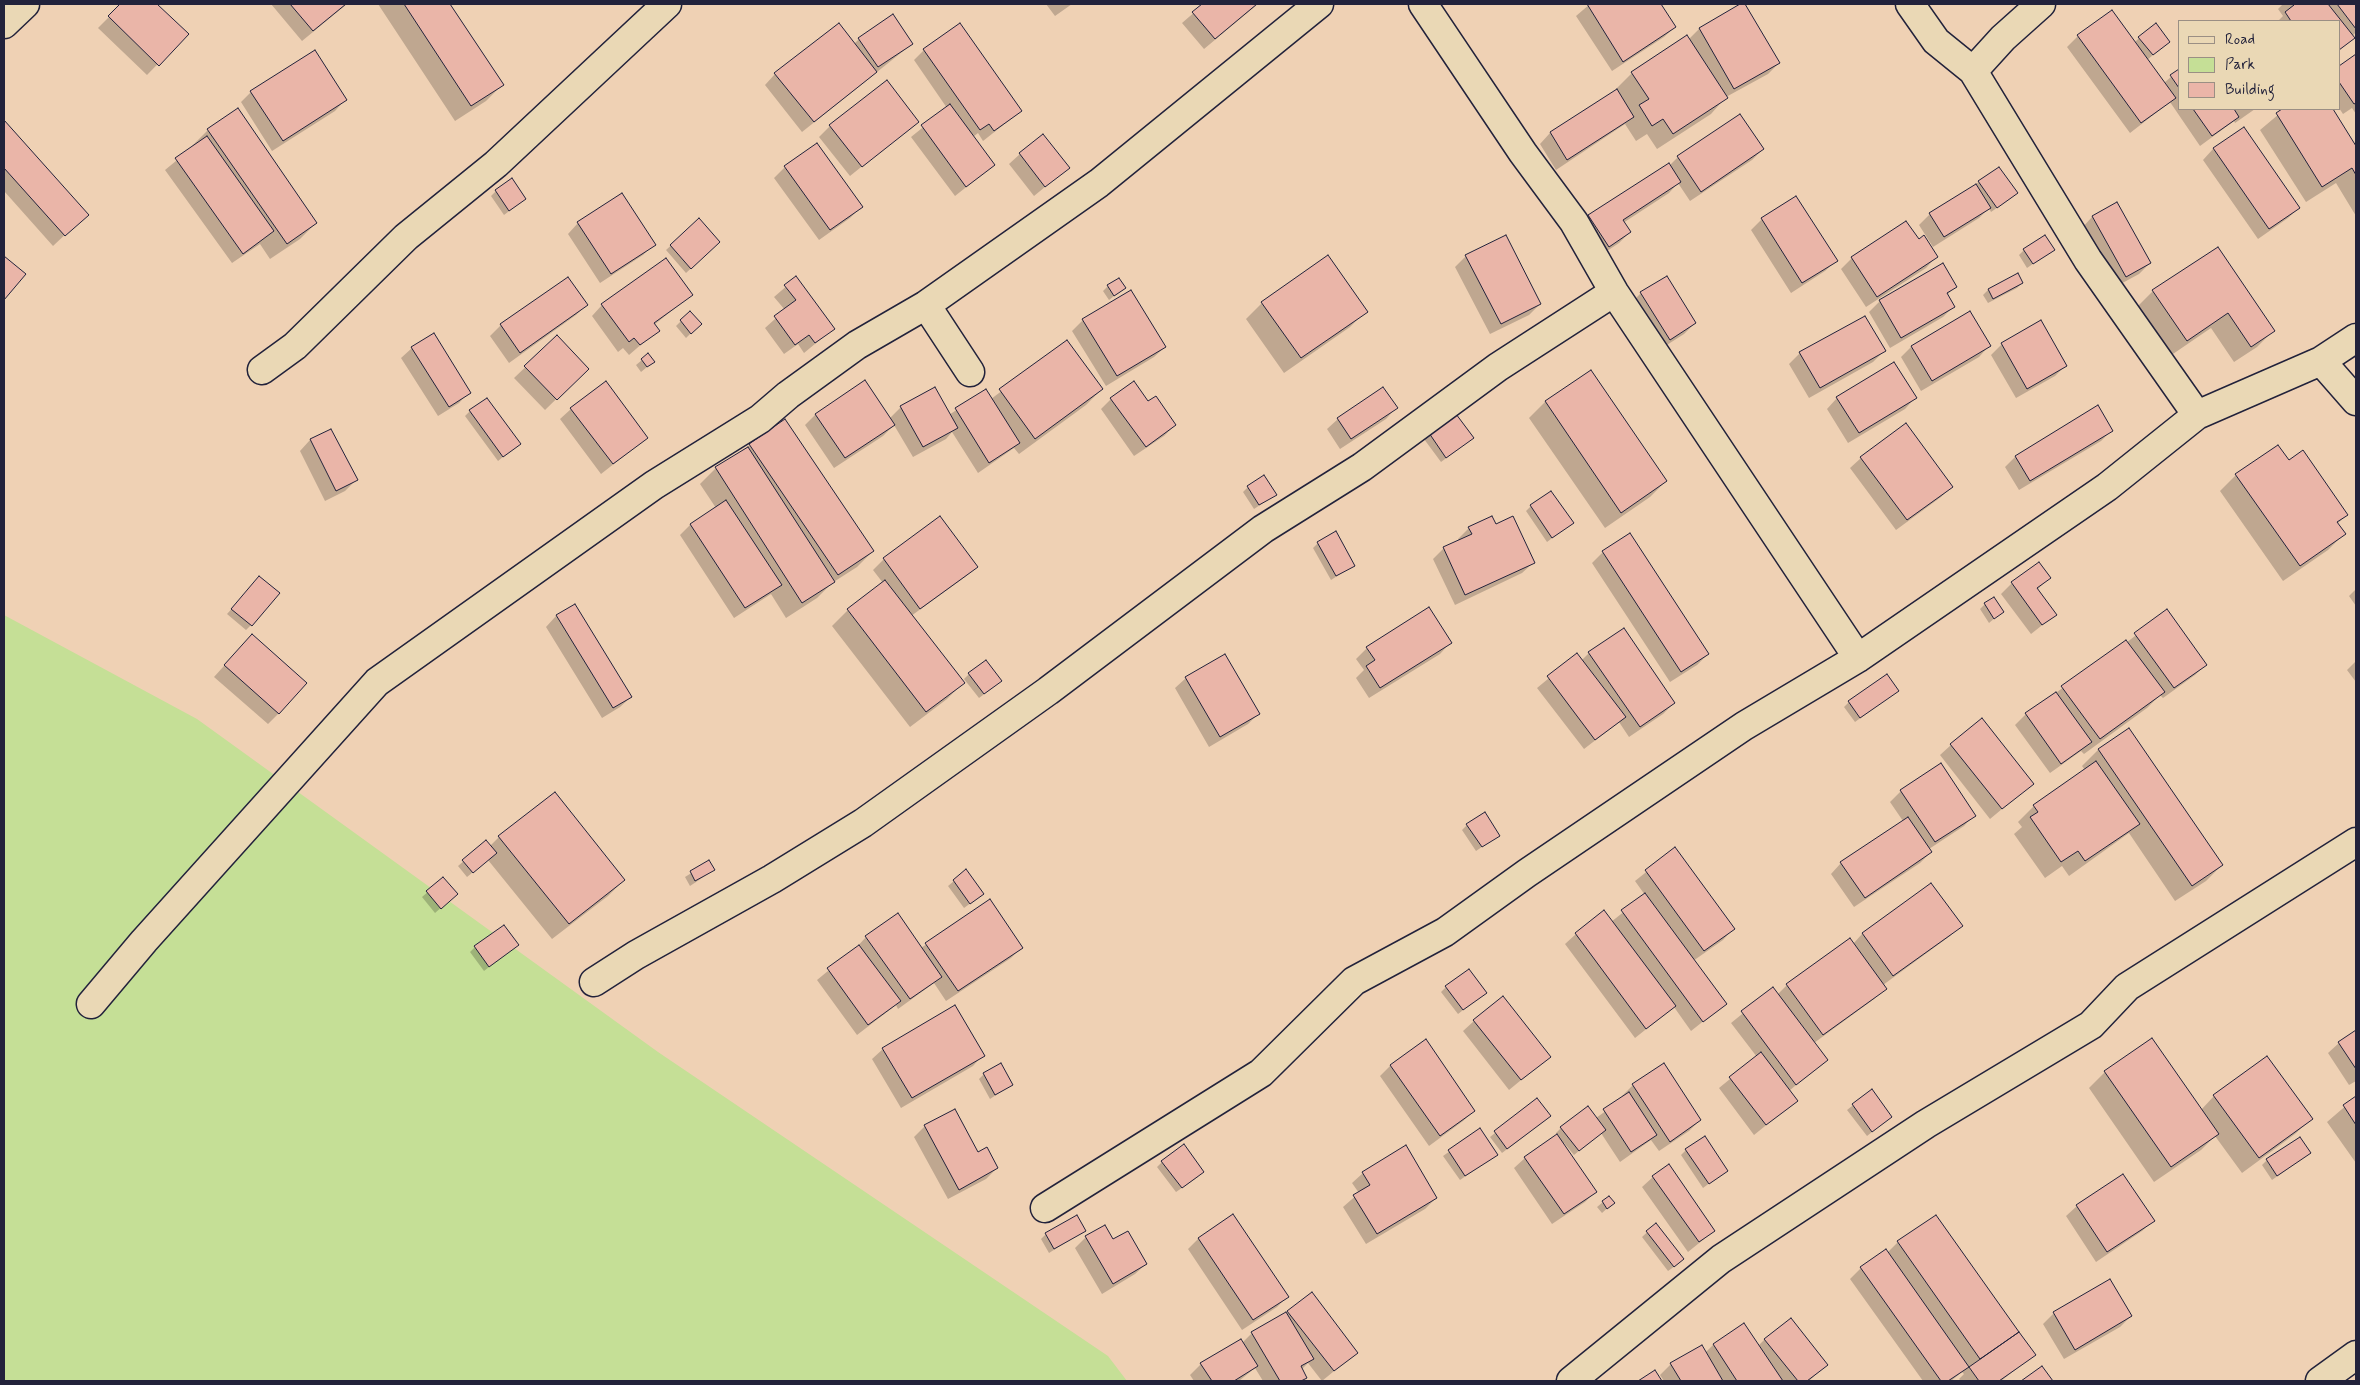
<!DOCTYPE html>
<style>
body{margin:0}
#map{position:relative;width:2360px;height:1385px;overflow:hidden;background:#efd1b4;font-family:Mynerve,sans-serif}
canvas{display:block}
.frame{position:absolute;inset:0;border:5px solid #22223b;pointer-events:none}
.legend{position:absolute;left:2178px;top:20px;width:162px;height:90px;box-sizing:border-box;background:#ead8b5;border:1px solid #9a8f84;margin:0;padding:6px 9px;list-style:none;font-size:15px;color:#22223b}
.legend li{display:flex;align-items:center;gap:10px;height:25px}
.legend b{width:25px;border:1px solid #9a8f84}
</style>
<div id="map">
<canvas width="2360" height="1385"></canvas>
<div class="frame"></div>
<ul class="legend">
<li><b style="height:6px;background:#ead8b5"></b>Road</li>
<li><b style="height:14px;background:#c5df96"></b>Park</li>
<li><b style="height:14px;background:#eab5a8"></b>Building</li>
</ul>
</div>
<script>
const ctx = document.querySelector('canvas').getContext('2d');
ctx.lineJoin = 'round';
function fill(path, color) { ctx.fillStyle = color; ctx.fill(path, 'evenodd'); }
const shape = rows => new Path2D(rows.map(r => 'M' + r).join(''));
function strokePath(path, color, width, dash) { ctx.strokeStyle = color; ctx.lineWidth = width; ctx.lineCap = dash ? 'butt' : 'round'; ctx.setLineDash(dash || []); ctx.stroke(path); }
const green = shape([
 [4,615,197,719,658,1052,1108,1356,1127,1381,4,1381]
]);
const shadow = shape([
 [122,4,155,4,187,34,147,75,98,28],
 [271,4,347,4,302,41],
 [378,4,449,4,502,85,486,101,455,121],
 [1046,4,1072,4,1055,16],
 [1204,4,1258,4,1204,49,1182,23],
 [1590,4,1659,4,1675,27,1664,37,1612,71,1576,16],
 [1744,4,1779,63,1768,74,1726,97,1711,114,1657,149,1647,134,1636,141,1625,124,1556,170,1540,144,1550,133,1617,90,1616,89,1632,73,1689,39,1699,29],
 [2283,4,2356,4,2356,32,2339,51,2339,21,2278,21,2283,16,2278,9],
 [2112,12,2134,43,2139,38,2164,46,2147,60,2164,83,2179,70,2179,109,2255,109,2235,123,2234,121,2200,146,2170,102,2130,133,2067,47,2078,36],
 [859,39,912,44,802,132,765,85,775,74,854,44],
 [924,50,1021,111,983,141,978,133,973,137,994,165,955,196,911,137,947,108,914,60],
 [2356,55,2356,114,2352,108,2343,114,2339,108,2339,68],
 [251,92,345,100,335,111,272,151,241,102],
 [2285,109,2331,109,2356,149,2356,216,2336,183,2306,202,2260,130],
 [4,122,87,214,53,246,4,191],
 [917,122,850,176,819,137,830,126],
 [2244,129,2299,208,2288,218,2258,239,2203,160,2213,149],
 [208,130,316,223,300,239,270,259,260,244,232,263,165,170,193,147,192,146],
 [1763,149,1752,160,1690,201,1678,183,1669,193,1623,223,1630,232,1619,243,1598,257,1578,227,1589,216,1669,166,1678,157],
 [1020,154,1068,168,1034,196,1009,164],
 [785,167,861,207,850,218,819,240,774,178],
 [1979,182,2011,198,1991,212,1989,208,1979,218,1933,247,1919,225,1930,214],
 [496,191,525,199,504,215,491,196],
 [2117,204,2150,263,2139,274,2115,287,2082,228,2092,217],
 [1762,219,1836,261,1825,271,1791,293,1751,230],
 [699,220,719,242,686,273,666,250],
 [578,223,654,244,643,255,600,283,568,234],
 [1906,223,1918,241,1936,257,1926,268,1866,307,1841,269,1852,258],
 [2217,249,2273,331,2257,347,2234,362,2211,328,2170,356,2137,307,2153,291],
 [2024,250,2053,250,2027,268,2019,255],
 [1466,256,1540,304,1529,315,1490,334,1455,267],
 [796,278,833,329,804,353,798,344,784,354,765,328,785,310,774,297],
 [568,279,586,305,576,315,509,363,490,336,501,325],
 [2022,283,2017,288,1988,303,1983,295,1988,290],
 [1108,286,1124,288,1109,300,1103,291],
 [1955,287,1947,295,1954,306,1943,317,1890,348,1869,312,1880,301],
 [1131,292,1165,347,1154,357,1106,386,1072,331,1083,320],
 [1641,293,1695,323,1684,334,1659,350,1630,304],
 [691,295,654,325,658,330,629,355,623,348,618,352,592,316,602,305],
 [1262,303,1366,311,1350,327,1284,373,1246,319],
 [690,312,700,324,686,338,676,326],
 [557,337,587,369,545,410,514,378],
 [1067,342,1102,389,1086,405,1019,454,1014,448,978,473,952,432,946,439,913,457,894,425,883,436,834,468,805,425,815,415,865,382,889,419,901,407,949,415,986,390,991,399],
 [2002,344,2065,366,2055,376,2016,398,1991,355],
 [1989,346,1979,357,1921,391,1901,357,1911,347],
 [412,348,469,392,459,403,438,416,401,358],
 [1884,351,1873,362,1809,398,1789,364,1800,353],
 [648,355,653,362,641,372,636,365],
 [1591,371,1666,481,1650,497,1605,528,1529,418,1545,402],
 [1837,398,1915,398,1905,409,1848,443,1827,409],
 [1111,399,1148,403,1175,425,1164,436,1134,456,1101,409],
 [2097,407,2112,430,2101,441,2019,490,2005,467,2015,457],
 [1396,408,1386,419,1340,449,1327,429,1338,419],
 [571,409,647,438,601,474,560,419],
 [470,411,519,444,498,461,465,416],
 [1456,415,1473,438,1441,462,1424,439],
 [330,430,356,480,345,491,325,501,300,451,310,440],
 [750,445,873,551,857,567,832,583,817,598,786,618,771,594,734,618,680,535,690,525,716,508,700,484,716,468],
 [1861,458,1951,487,1941,497,1896,530,1850,468],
 [2288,462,2347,515,2337,524,2344,534,2328,550,2283,581,2220,491,2236,475],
 [1248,487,1275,495,1254,509,1243,492],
 [1531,506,1572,523,1547,542,1526,511],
 [939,518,976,567,965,577,911,616,963,683,947,699,910,727,832,626,848,610,883,583,873,570,884,559],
 [1495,526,1533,563,1522,573,1455,605,1433,559,1444,548,1459,541,1458,539,1469,528],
 [1318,543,1353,566,1331,580,1313,548],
 [1603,552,1708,654,1697,665,1670,682,1592,563],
 [2049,578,2037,590,2055,615,2031,634,2001,594,2012,583],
 [255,583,251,625,246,630,227,614],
 [2356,589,2356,606,2349,596],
 [1985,604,2002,612,1989,623,1980,609],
 [574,605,631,697,620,707,602,718,546,627,556,616],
 [2167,611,2205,665,2195,675,2163,698,2160,695,2147,708,2084,754,2081,751,2050,773,2015,725,2026,714,2126,643],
 [1450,643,1440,654,1369,698,1356,678,1364,670,1356,659,1367,648],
 [241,647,279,713,268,724,214,677],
 [1589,653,1674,703,1663,714,1629,737,1619,722,1584,749,1537,688,1577,655,1581,661],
 [2356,661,2356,682,2347,670],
 [969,674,995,686,979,698,964,679],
 [1186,678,1258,714,1248,724,1209,747,1175,688],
 [1897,691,1855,722,1844,707,1849,702],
 [2129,730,2222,865,2206,881,2175,901,2129,833,2069,876,2062,866,2045,878,2014,834,2022,827,2018,822,2034,806,2085,770,2082,766,2098,750],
 [1951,745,2032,784,1990,819,1940,755],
 [1901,791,1974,815,1964,826,1929,849,1931,852,1920,863,1854,907,1831,874,1841,863,1903,821,1890,802],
 [1467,825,1498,836,1476,851,1462,830],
 [499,837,624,880,608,896,552,939,488,860,467,877,458,866,486,842,490,846],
 [1675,849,1733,929,1723,940,1693,961,1725,1004,1691,1031,1674,1007,1635,1038,1565,944,1576,934,1611,922,1645,895,1635,881],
 [709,862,714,870,690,886,685,877],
 [966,871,983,894,964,908,948,886],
 [443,879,451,899,435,913,422,897],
 [1931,884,1961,925,1950,936,1883,985,1885,988,1874,999,1814,1043,1826,1060,1789,1091,1796,1101,1754,1135,1719,1088,1757,1057,1731,1023,1773,989,1777,995,1787,985,1850,940,1853,944,1862,934],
 [990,901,1021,948,1011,958,946,1001,934,983,898,1009,896,1005,857,1035,817,980,856,948,866,937,921,948],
 [517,945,484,971,470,952,475,947],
 [1446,987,1480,997,1458,1014,1441,992],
 [1474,1021,1549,1057,1509,1090,1463,1031],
 [2356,1032,2356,1081,2349,1085,2328,1053,2339,1043],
 [883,1049,983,1055,973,1066,901,1108,872,1059],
 [1391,1065,1474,1111,1463,1121,1429,1146,1380,1076],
 [2105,1072,2201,1110,2214,1096,2311,1119,2295,1134,2242,1173,2215,1136,2201,1150,2154,1182,2089,1088],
 [984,1074,1011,1085,990,1099,979,1079],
 [1633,1085,1700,1120,1689,1131,1659,1151,1651,1140,1620,1162,1601,1133,1574,1155,1564,1143,1562,1144,1595,1192,1585,1202,1552,1224,1514,1168,1525,1158,1558,1135,1556,1133,1561,1128,1596,1118,1624,1098,1622,1096],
 [1871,1091,1891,1117,1867,1136,1847,1110],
 [2356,1097,2356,1163,2327,1122],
 [1537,1100,1544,1121,1502,1153,1490,1137],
 [925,1126,977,1153,997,1168,986,1179,948,1199,914,1137],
 [1480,1130,1496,1155,1460,1180,1443,1156],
 [1686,1150,1727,1170,1703,1188,1681,1155],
 [2310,1153,2272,1180,2262,1165,2267,1160],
 [1162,1162,1198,1177,1176,1192,1157,1167],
 [1363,1173,1436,1198,1425,1209,1366,1244,1343,1207,1359,1193,1352,1183],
 [1653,1177,1714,1231,1688,1252,1642,1187],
 [1609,1197,1613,1203,1602,1213,1597,1207],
 [2077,1206,2153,1221,2142,1231,2096,1262,2066,1216],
 [1936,1216,2034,1355,2001,1381,1961,1381,1959,1379,1964,1374,1962,1372,1951,1381,1923,1381,1850,1279,1861,1268,1885,1251,1887,1253,1898,1242],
 [1655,1225,1678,1264,1668,1271,1642,1237],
 [1084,1231,1049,1253,1041,1239,1046,1234],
 [1086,1237,1113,1241,1146,1264,1135,1274,1102,1294,1075,1248],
 [1199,1238,1287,1297,1277,1307,1242,1330,1188,1249],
 [1288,1312,1356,1353,1322,1381,1308,1363,1302,1369,1306,1377,1302,1381,1263,1381,1255,1368,1239,1381,1194,1381,1190,1375,1201,1364,1242,1343,1252,1333],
 [2054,1313,2131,1316,2120,1327,2064,1359,2043,1324],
 [1765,1339,1826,1365,1809,1381,1664,1381,1660,1375,1671,1364,1705,1353,1713,1345,1758,1346]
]);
const building = shape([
 [120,4,157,4,189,34,159,66,108,16,120,4],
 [290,4,346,4,313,31,290,4],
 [404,4,450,4,504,85,471,106,404,4],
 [1202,4,1257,4,1215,39,1192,12,1202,4],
 [1587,4,1661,4,1676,27,1623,62,1587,4],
 [1740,4,1745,4,1780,63,1734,89,1699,28,1740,4],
 [2292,4,2328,4,2355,38,2339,50,2339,21,2291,21,2285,12,2294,5,2292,4],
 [2337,4,2356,4,2356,29,2337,4],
 [2112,10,2176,98,2141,123,2077,35,2112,10],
 [893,14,913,44,878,67,858,38,893,14],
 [839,23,877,72,814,122,774,73,839,23],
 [960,23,1022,111,994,131,989,124,980,130,923,49,960,23],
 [2156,23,2170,42,2153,55,2138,37,2156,23],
 [1687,35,1728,98,1673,134,1663,119,1652,126,1639,105,1649,99,1631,72,1687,35],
 [315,50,347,100,283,141,250,91,315,50],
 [2356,54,2356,103,2354,104,2339,82,2339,66,2356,54],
 [2179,69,2179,88,2170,75,2179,69],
 [887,80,919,122,862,167,829,125,887,80],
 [1617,89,1634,117,1567,160,1550,132,1617,89],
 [950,104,995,165,966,187,921,125,950,104],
 [238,108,317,223,287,244,207,129,238,108],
 [2193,109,2234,109,2239,117,2212,136,2193,109],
 [2282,109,2333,109,2356,146,2356,175,2352,168,2322,187,2276,113,2282,109],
 [1740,114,1764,149,1701,192,1677,156,1740,114],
 [4,120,89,215,65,236,4,168,4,120],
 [2244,127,2300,208,2269,229,2213,148,2244,127],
 [1043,134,1070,168,1045,187,1019,153,1043,134],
 [207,136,274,231,243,254,175,158,207,136],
 [817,143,863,207,830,230,784,166,817,143],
 [1669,163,1681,182,1623,220,1631,232,1609,247,1588,215,1669,163],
 [1999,167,2018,193,1997,208,1978,181,1999,167],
 [512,178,526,199,509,211,495,190,512,178],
 [1976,184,1991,208,1944,237,1929,213,1976,184],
 [622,193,656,245,611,274,577,222,622,193],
 [1796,196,1838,261,1802,283,1761,218,1796,196],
 [2117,202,2151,263,2126,277,2092,216,2117,202],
 [699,218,720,242,691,269,670,245,699,218],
 [1906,221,1919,239,1924,235,1938,257,1877,297,1851,257,1906,221],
 [1506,235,1541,304,1501,324,1465,255,1506,235],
 [2045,235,2055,250,2033,264,2023,249,2045,235],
 [2218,247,2275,331,2251,347,2228,313,2187,341,2152,290,2218,247],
 [1328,255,1368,312,1301,358,1261,302,1328,255],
 [4,256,26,274,4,300,4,256],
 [666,258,693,295,654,323,660,331,640,345,634,338,629,342,601,304,666,258],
 [1943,263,1957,287,1947,293,1955,307,1901,338,1879,300,1943,263],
 [2018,273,2023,283,1993,299,1988,289,2018,273],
 [796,276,835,329,815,343,809,335,795,345,774,316,796,300,784,285,796,276],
 [1667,276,1696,323,1670,340,1640,292,1667,276],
 [568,277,588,305,520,353,500,324,568,277],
 [1119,278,1126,288,1114,296,1107,285,1119,278],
 [1131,290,1166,347,1117,376,1082,319,1131,290],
 [690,311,702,324,691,334,680,320,690,311],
 [1970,311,1991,346,1932,381,1911,346,1970,311],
 [1865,316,1886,351,1820,388,1799,352,1865,316],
 [2041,320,2067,366,2027,389,2001,343,2041,320],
 [434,333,471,393,449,407,411,347,434,333],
 [557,335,589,369,557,400,524,366,557,335],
 [1067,340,1103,389,1035,439,999,389,1067,340],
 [648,353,655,362,647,367,641,359,648,353],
 [1894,362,1917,398,1859,433,1836,397,1894,362],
 [1591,370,1667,481,1621,513,1545,401,1591,370],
 [865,380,895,425,845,458,815,414,865,380],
 [606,381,648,438,613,464,570,408,606,381],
 [1134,381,1148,401,1156,396,1176,425,1146,447,1110,398,1134,381],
 [935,387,958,428,923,447,900,406,935,387],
 [1383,387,1398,408,1351,439,1337,418,1383,387],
 [986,389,1020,443,989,463,955,408,986,389],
 [487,398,521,444,503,457,469,410,487,398],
 [2098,405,2113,431,2030,481,2015,456,2098,405],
 [1456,414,1474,438,1446,458,1429,433,1456,414],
 [785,419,874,551,838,575,749,444,785,419],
 [1906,423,1953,487,1907,520,1860,457,1906,423],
 [331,429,358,480,336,491,310,439,331,429],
 [2278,445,2289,460,2303,450,2348,515,2337,522,2346,534,2300,566,2235,474,2278,445],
 [748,447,835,582,802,603,715,467,748,447],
 [1264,475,1277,495,1259,505,1247,486,1264,475],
 [1551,491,1574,523,1552,538,1530,505,1551,491],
 [726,500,782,585,745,608,690,524,726,500],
 [940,516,978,567,920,609,883,558,940,516],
 [1492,516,1496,524,1513,516,1535,563,1465,595,1443,547,1472,534,1468,527,1492,516],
 [1336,531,1355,566,1336,576,1317,542,1336,531],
 [1630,533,1709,654,1681,672,1602,551,1630,533],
 [2039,562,2051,578,2037,588,2057,615,2042,625,2011,582,2039,562],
 [259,576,280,593,252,626,231,609,259,576],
 [885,580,965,683,926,712,847,609,885,580],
 [1994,597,2004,612,1994,619,1984,603,1994,597],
 [575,604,632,697,613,708,556,615,575,604],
 [1429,607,1452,643,1380,688,1366,666,1375,660,1366,647,1429,607],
 [2167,609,2207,665,2174,688,2134,633,2167,609],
 [1624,628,1675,703,1640,727,1588,652,1624,628],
 [252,634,307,683,279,714,224,665,252,634],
 [2126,640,2165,692,2100,739,2061,686,2126,640],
 [1577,653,1626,717,1595,740,1547,676,1577,653],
 [1225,654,1260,714,1220,737,1185,677,1225,654],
 [986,660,1002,681,984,694,968,673,986,660],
 [1887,674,1899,691,1860,718,1848,701,1887,674],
 [2056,692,2092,742,2061,764,2025,713,2056,692],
 [1982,718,2034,784,2002,809,1950,744,1982,718],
 [2129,728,2223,865,2192,886,2098,749,2129,728],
 [2096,761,2140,824,2085,861,2078,851,2061,862,2030,817,2038,812,2033,805,2096,761],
 [1941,763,1976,816,1935,842,1900,790,1941,763],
 [555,792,625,880,569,924,498,836,555,792],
 [1485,812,1500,836,1482,847,1466,824,1485,812],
 [1908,817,1932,852,1865,898,1840,862,1908,817],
 [486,840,497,853,473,873,462,860,486,840],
 [1675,847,1735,929,1704,951,1645,870,1675,847],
 [709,860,715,870,695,881,690,871,709,860],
 [966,869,984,894,970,904,953,880,966,869],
 [443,877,458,894,441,909,426,891,443,877],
 [1931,883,1963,926,1893,976,1862,933,1931,883],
 [1645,893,1727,1004,1703,1022,1621,910,1645,893],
 [990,899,1023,948,958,991,925,943,990,899],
 [1604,910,1676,1006,1646,1029,1575,933,1604,910],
 [898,913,942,977,910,999,865,936,898,913],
 [504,925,519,945,489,967,474,946,504,925],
 [1850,938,1887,989,1823,1035,1786,984,1850,938],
 [859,945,901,1001,868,1025,827,968,859,945],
 [1469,969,1487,993,1463,1010,1445,986,1469,969],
 [1773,987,1828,1060,1796,1085,1741,1011,1773,987],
 [1503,996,1551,1057,1521,1080,1473,1020,1503,996],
 [955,1005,985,1056,912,1098,882,1048,955,1005],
 [2356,1030,2356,1069,2338,1042,2356,1030],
 [2152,1038,2219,1134,2171,1167,2104,1071,2152,1038],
 [1426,1039,1475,1111,1440,1136,1390,1065,1426,1039],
 [1761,1052,1798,1101,1766,1125,1729,1077,1761,1052],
 [2267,1056,2313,1119,2259,1158,2213,1095,2267,1056],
 [1001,1063,1013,1085,995,1095,983,1073,1001,1063],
 [1664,1063,1701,1120,1670,1142,1632,1084,1664,1063],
 [1872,1089,1892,1117,1872,1132,1852,1104,1872,1089],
 [1629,1092,1657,1135,1631,1152,1603,1109,1629,1092],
 [2356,1096,2356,1125,2343,1105,2356,1096],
 [1537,1098,1551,1116,1507,1149,1494,1131,1537,1098],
 [1588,1106,1606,1130,1579,1151,1560,1127,1588,1106],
 [955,1109,978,1152,987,1147,998,1168,959,1190,924,1125,955,1109],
 [1480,1128,1498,1155,1465,1176,1448,1150,1480,1128],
 [1557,1134,1597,1192,1564,1214,1524,1157,1557,1134],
 [1705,1136,1728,1171,1709,1184,1685,1149,1705,1136],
 [2300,1137,2311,1153,2277,1176,2266,1159,2300,1137],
 [1184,1144,1204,1172,1182,1188,1161,1161,1184,1144],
 [1406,1145,1437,1198,1377,1234,1353,1195,1370,1185,1362,1172,1406,1145],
 [1669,1164,1715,1231,1699,1242,1652,1176,1669,1164],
 [2123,1174,2155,1221,2107,1252,2076,1205,2123,1174],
 [1609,1196,1615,1203,1607,1209,1602,1201,1609,1196],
 [1233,1214,1289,1297,1253,1320,1198,1238,1233,1214],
 [1077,1215,1086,1231,1054,1249,1045,1233,1077,1215],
 [1936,1215,2019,1332,1980,1359,1897,1241,1936,1215],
 [1656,1223,1684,1259,1674,1267,1646,1231,1656,1223],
 [1105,1225,1113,1239,1128,1231,1147,1264,1113,1284,1085,1236,1105,1225],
 [1886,1249,1969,1367,1948,1381,1941,1381,1860,1267,1886,1249],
 [2110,1279,2132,1316,2075,1350,2053,1312,2110,1279],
 [1312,1292,1358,1353,1334,1371,1287,1311,1312,1292],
 [1286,1312,1314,1359,1301,1366,1307,1378,1301,1381,1280,1381,1251,1332,1286,1312],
 [1791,1318,1828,1365,1807,1381,1798,1381,1764,1339,1791,1318],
 [1744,1323,1783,1381,1737,1381,1713,1344,1744,1323],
 [2019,1332,2036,1355,1999,1381,1979,1381,1969,1367,2019,1332],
 [1241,1339,1258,1366,1234,1381,1212,1381,1200,1363,1241,1339],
 [1702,1345,1723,1381,1681,1381,1670,1363,1702,1345],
 [2042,1366,2053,1381,2021,1381,2042,1366],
 [1655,1370,1662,1381,1638,1381,1655,1370]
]);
const street = shape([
 [1423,4,1523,153,1574,222,1614,292,1858,658],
 [1910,4,1936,41,1973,71,2088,260,2197,415],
 [4,24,25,4],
 [1973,71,2003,38,2041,4],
 [926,305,970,372],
 [2321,361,2356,401],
 [262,370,295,346,406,237,496,164,667,4],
 [594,982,636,955,772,879,863,823,1048,691,1263,529,1362,467,1498,367,1614,292],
 [91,1004,144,941,377,682,654,485,760,419,788,395,857,345,926,305,1099,183,1319,4],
 [1045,1208,1261,1073,1354,981,1445,932,1527,873,1744,726,1858,658,2107,487,2197,415,2321,361,2356,338],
 [1571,1381,1721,1259,1926,1124,2091,1025,2127,987,2356,842],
 [2320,1381,2356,1355]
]);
fill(green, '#c5df96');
fill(shadow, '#0003');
fill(building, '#eab5a8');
strokePath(building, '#22223b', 1);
strokePath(street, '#22223b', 31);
strokePath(street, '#ead8b5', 28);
</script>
